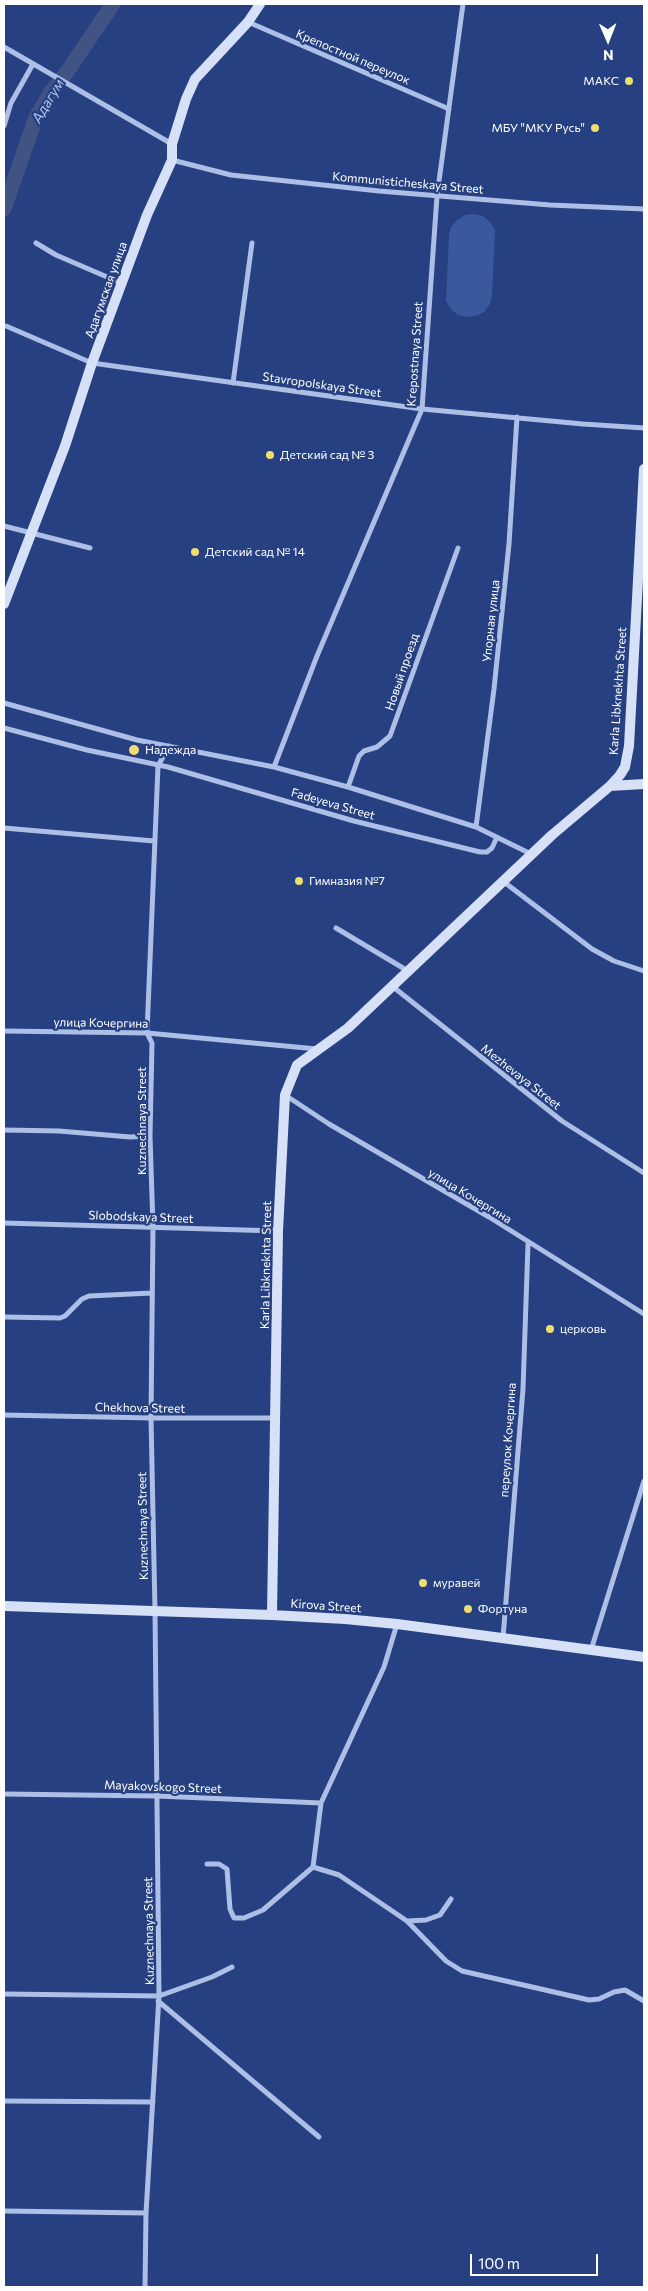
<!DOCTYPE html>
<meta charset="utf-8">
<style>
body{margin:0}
#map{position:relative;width:648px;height:2291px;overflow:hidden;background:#264081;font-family:Commissioner,sans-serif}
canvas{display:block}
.frame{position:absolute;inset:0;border:5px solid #fff;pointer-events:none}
.north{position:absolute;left:583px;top:15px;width:50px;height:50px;-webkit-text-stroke:4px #264081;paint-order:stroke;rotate:179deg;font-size:14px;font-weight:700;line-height:20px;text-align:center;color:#fff}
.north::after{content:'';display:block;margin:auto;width:18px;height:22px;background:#fff;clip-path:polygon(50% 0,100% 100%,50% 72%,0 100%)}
.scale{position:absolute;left:470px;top:2254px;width:128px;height:22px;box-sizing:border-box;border:2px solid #fff;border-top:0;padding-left:6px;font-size:15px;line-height:18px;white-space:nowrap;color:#fff;-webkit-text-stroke:4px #264081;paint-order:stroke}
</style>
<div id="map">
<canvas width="648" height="2291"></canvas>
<div class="frame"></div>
<div class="north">N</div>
<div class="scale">100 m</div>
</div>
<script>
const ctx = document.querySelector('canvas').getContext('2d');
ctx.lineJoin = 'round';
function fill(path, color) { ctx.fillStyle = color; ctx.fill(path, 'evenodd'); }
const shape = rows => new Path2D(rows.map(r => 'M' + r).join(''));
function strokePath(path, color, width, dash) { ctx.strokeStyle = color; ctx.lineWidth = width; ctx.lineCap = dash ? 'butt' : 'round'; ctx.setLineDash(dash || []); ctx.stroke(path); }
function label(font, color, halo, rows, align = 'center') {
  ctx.font = font + ' Commissioner,sans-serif'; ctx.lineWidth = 4.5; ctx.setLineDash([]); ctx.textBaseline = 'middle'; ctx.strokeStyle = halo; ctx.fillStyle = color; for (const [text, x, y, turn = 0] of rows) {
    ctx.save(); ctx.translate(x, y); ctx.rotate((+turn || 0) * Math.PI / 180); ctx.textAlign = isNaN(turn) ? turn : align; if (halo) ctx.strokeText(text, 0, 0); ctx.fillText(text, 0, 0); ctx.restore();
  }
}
const green = shape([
 [474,214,483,216,490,222,495,230,492,296,490,304,484,312,476,316,467,317,458,315,451,309,446,301,449,235,451,227,457,220,465,215]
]);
const river = shape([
 [4,209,36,117,51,92,67,72,113,4]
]);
const street = shape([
 [248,22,449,109],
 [4,47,172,144],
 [4,126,11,103,33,64],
 [172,160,231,175,379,191,550,205,644,209],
 [36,243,56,255,121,283],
 [6,326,92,363,422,409,583,424,644,428],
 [233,383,252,243],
 [4,526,90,548],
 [4,703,137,740,274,767,348,787,476,827,531,854],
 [4,728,87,750,168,767,354,821,480,852,487,852,492,848,497,837],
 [158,766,169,746],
 [274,767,317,656,422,409,437,196,463,4],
 [348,787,359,756,364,751,377,747,390,736,458,548],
 [476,827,494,689,509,544,517,417],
 [4,828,154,841],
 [504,882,592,949,614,961,644,971],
 [336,928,408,971],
 [392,986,562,1121,644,1173],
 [4,1031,147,1033,317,1049],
 [285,1095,329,1124,489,1217,644,1314],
 [4,1130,59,1131,130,1137,150,1136],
 [4,1223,278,1231],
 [4,1317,60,1318,65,1316,82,1299,89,1296,152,1293],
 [4,1415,151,1418,275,1418],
 [503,1638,523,1389,528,1244],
 [591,1650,644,1481],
 [4,1794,157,1796,321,1803],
 [207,1864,219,1864,227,1869,230,1909,234,1918,244,1918,263,1910,313,1867,321,1803,384,1667,397,1624],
 [313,1867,339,1875,407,1921,446,1961,462,1971,589,2000,599,1999,614,1992,625,1990,644,2001],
 [407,1921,426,1920,440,1915,451,1899],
 [4,1994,159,1996,212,1977,232,1967],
 [158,2001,319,2137],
 [4,2101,153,2102],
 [4,2211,146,2213],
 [145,2287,146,2213,159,1996,155,1611,151,1418,153,1227,150,1136,152,1043,147,1033,158,766]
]);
const secondary = shape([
 [4,604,65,446,92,363,147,215,172,160,172,144,186,99,195,79,248,22,260,4],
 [610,786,644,784],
 [4,1606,272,1615,345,1619,397,1624,644,1657],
 [272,1615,278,1231,285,1095,297,1065,348,1028,552,835,610,786,620,775,625,767,629,746,644,469]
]);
const markers = [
 [629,81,5,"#efdd72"],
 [595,128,5,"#efdd72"],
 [270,455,5,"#efdd72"],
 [195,552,5,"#efdd72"],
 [134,750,6,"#efdd72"],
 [299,881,5,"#efdd72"],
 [550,1329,5,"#efdd72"],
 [423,1583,5,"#efdd72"],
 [468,1609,5,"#efdd72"]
];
const streetNames = [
 ["Крепостной переулок",353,57,23],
 ["Kommunisticheskaya Street",408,183,5],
 ["Адагумская улица",106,290,-70],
 ["Krepostnaya Street",415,354,-86],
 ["Stavropolskaya Street",322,385,8],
 ["Упорная улица",491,621,-84],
 ["Новый проезд",402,672,-71],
 ["Karla Libknekhta Street",618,691,-86],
 ["Fadeyeva Street",333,804,16],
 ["улица Кочергина",101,1023,1],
 ["Mezhevaya Street",521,1077,38],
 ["Kuznechnaya Street",142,1121,-90],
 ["улица Кочергина",470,1196,31],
 ["Slobodskaya Street",141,1217,2],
 ["Karla Libknekhta Street",266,1265,-89],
 ["Chekhova Street",140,1408,1],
 ["переулок Кочергина",508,1440,-86],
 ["Kuznechnaya Street",143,1526,-91],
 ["Kirova Street",326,1606,4],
 ["Mayakovskogo Street",163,1787,2],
 ["Kuznechnaya Street",149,1931,-91]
];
const poiNames = [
 ["МАКС",619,81,"right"],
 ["МБУ \"МКУ Русь\"",585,128,"right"],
 ["Детский сад № 3",280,455],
 ["Детский сад № 14",205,552],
 ["Надежда",145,750],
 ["Гимназия №7",309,881],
 ["церковь",560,1329],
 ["муравей",433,1583],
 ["Фортуна",478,1609]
];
const waterNames = [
 ["Адагум",48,101,-59]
];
fill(green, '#3a589e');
strokePath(river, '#405383', 15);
strokePath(street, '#adbfe6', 5);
strokePath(secondary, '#d6e0f6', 10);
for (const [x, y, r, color] of markers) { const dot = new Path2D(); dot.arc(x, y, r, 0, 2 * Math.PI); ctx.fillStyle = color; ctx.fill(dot); strokePath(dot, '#264081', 2); }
label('12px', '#fff', '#264081', streetNames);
label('12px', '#fff', '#264081', poiNames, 'left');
label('italic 14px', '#b8c9ee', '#264081', waterNames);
</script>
